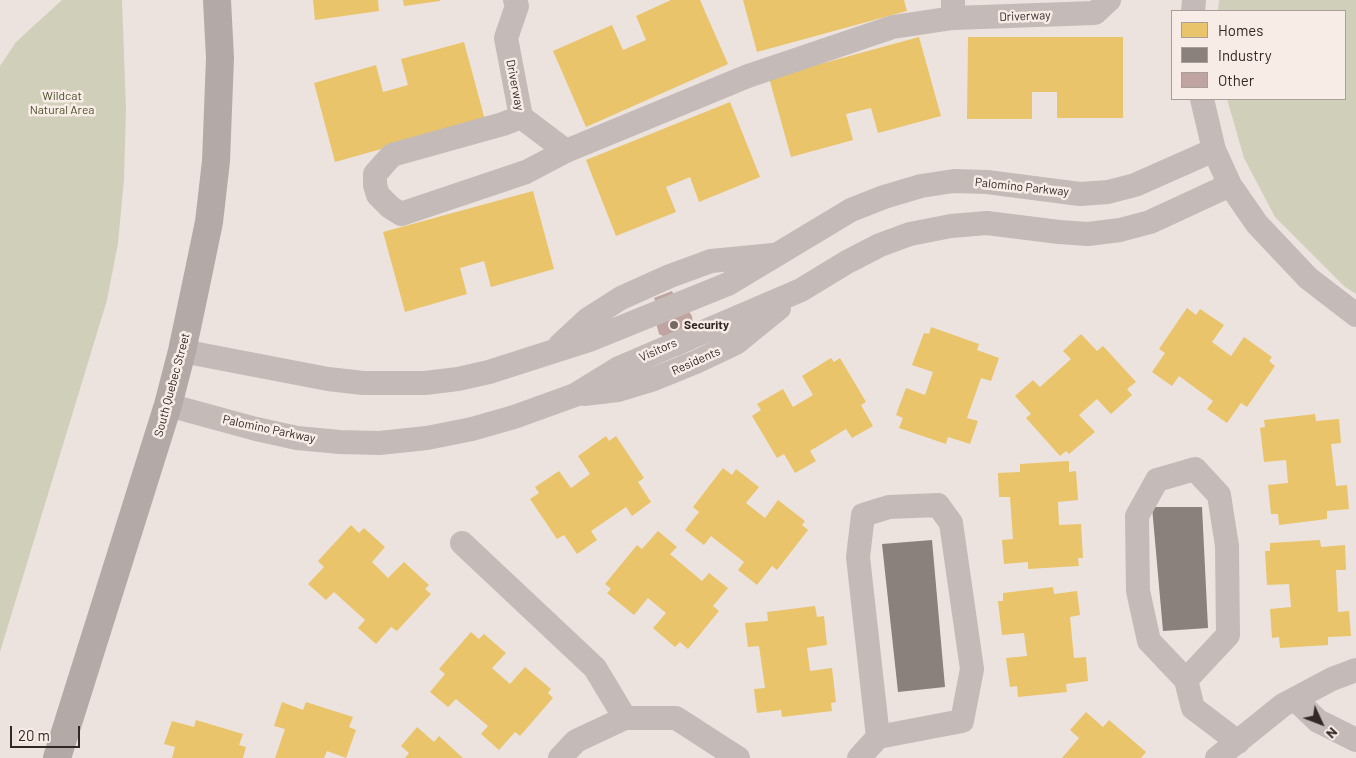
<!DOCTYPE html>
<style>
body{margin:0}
#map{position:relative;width:1356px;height:758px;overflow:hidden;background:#ece3df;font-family:Barlow,sans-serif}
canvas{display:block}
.legend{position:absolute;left:1171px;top:10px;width:175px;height:90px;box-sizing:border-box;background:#f8ece6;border:1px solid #aa9e9a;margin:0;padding:6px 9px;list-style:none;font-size:15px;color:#342827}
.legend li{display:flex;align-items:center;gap:10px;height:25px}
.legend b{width:25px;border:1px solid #aa9e9a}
.north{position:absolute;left:1296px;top:698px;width:50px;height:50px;-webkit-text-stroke:4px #f8ece6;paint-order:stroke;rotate:133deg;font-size:14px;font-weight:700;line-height:20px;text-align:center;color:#342827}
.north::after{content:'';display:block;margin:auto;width:18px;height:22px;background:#342827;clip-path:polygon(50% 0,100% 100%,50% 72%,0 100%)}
.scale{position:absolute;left:10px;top:726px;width:70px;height:22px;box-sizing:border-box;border:2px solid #342827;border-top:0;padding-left:6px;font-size:15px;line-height:18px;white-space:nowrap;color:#342827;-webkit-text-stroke:4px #f8ece6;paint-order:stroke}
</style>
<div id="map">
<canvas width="1356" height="758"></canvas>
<ul class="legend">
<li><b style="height:14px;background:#e9c46a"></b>Homes</li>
<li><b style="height:14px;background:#8a817c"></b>Industry</li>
<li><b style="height:14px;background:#bfa4a1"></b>Other</li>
</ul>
<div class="north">N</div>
<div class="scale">20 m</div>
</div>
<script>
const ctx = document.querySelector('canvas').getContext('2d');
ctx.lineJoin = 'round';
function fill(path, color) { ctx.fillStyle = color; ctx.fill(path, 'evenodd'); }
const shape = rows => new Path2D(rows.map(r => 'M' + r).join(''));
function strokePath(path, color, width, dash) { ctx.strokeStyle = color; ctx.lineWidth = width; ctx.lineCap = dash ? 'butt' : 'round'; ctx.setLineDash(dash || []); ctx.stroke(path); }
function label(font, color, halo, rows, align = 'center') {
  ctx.font = font + ' Barlow,sans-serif'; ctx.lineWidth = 5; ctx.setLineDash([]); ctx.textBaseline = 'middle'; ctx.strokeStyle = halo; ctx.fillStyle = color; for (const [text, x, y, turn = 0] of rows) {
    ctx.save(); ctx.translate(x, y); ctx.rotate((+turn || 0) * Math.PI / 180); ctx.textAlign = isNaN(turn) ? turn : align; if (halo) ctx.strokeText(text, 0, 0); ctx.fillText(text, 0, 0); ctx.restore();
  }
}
const green = shape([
 [62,0,122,0,126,109,124,180,118,243,107,300,0,652,0,66,16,42],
 [1219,0,1356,0,1356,294,1345,287,1275,217,1244,158,1227,99,1345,99,1345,11,1218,11]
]);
const homes = shape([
 [313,0,378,0,379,11,315,20],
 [403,0,440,0,440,1,404,6],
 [671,0,700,0,728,64,586,127,553,51,612,25,623,50,646,40,636,16],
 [743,0,904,0,907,11,757,52],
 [919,37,941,116,878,133,871,108,846,114,853,140,791,157,769,78],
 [968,37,1123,37,1123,118,1057,118,1057,92,1032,92,1032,119,967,119],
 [464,42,485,120,335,162,314,83,376,65,383,92,408,85,401,59],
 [730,102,760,177,699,202,690,177,666,187,676,212,616,236,586,160],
 [533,191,554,269,491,287,484,261,460,268,467,294,405,312,383,232],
 [1187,308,1196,315,1200,309,1224,325,1212,342,1231,356,1244,337,1272,357,1269,361,1275,366,1247,407,1241,403,1227,423,1207,409,1213,401,1179,376,1172,386,1152,372,1165,353,1159,349],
 [931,327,979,344,977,350,999,358,991,381,981,378,967,418,978,421,970,444,948,437,946,444,899,428,903,418,896,415,906,388,925,395,933,372,912,365,924,333,929,334],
 [1081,334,1097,351,1103,346,1136,382,1127,389,1132,395,1111,414,1097,399,1079,415,1095,432,1069,454,1066,451,1060,456,1026,418,1031,414,1015,396,1033,380,1040,387,1071,359,1063,351],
 [831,358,834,362,840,358,866,402,861,405,873,426,852,438,846,429,810,451,816,461,795,473,784,454,777,458,752,416,761,410,757,404,783,389,793,407,813,395,802,376],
 [1315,414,1316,421,1339,419,1341,443,1331,444,1336,486,1347,485,1349,509,1327,511,1327,519,1279,525,1278,514,1271,514,1268,485,1288,483,1286,460,1264,462,1260,428,1265,427,1264,420],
 [606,436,609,441,616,436,644,478,638,482,651,502,632,516,626,507,591,531,597,540,577,554,564,535,557,539,530,499,539,493,535,487,559,471,571,488,590,474,578,456],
 [1069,461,1069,472,1076,471,1078,500,1058,502,1059,525,1081,524,1083,558,1078,558,1079,566,1028,569,1028,562,1004,564,1002,540,1013,539,1010,497,999,497,998,473,1020,472,1020,464],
 [723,468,732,475,736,469,759,487,746,503,765,518,778,500,805,521,802,525,808,530,777,570,772,566,757,585,738,570,744,562,711,536,704,545,685,530,699,512,693,507],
 [351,525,359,533,364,528,385,547,372,562,388,578,404,562,429,585,425,589,431,594,397,631,391,627,376,644,358,628,365,620,334,592,326,600,308,584,324,567,318,561],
 [658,531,677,547,670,554,702,581,709,573,728,588,713,606,719,611,688,649,680,642,675,647,653,628,666,613,648,598,634,615,607,593,611,589,605,584,637,545,642,549],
 [1320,540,1321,547,1345,545,1346,570,1336,570,1338,612,1349,611,1351,636,1328,637,1328,645,1280,648,1279,637,1272,638,1270,609,1291,607,1289,584,1267,585,1265,551,1270,551,1270,543],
 [1053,587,1054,594,1077,591,1080,615,1070,617,1074,658,1086,657,1088,681,1066,684,1067,692,1018,697,1017,686,1010,687,1006,658,1027,656,1024,633,1002,635,998,601,1003,601,1003,593],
 [815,606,817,617,824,616,827,645,807,648,810,671,832,668,836,702,831,703,832,711,782,717,781,710,757,713,754,689,765,688,759,646,748,647,745,623,768,621,767,612],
 [471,632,479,639,484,634,506,653,492,668,510,684,525,667,551,689,548,693,553,698,520,736,515,732,499,750,481,734,488,726,456,699,448,707,430,692,445,674,439,669],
 [282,702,303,710,306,702,353,717,349,727,356,730,346,758,327,751,324,758,275,758,285,729,274,726],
 [1086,712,1103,727,1109,720,1146,752,1141,758,1062,758,1079,738,1070,730],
 [196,720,243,734,239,745,246,747,243,758,172,758,175,747,164,744,172,721,194,727],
 [417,727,434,742,439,736,463,758,405,758,409,753,401,746]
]);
const industry = shape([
 [1152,507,1202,507,1208,628,1163,631],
 [932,540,945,687,898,692,882,544]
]);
const building = shape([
 [672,291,680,308,688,310,692,316,693,324,689,332,696,348,678,356,671,340,659,334,656,323,661,315,654,298]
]);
const minor = shape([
 [515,0,517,6,506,38,521,117,566,151],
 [953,0,953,18,1095,13,1109,0],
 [1193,11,1194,0],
 [1202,99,1214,150,1230,185,1257,224,1308,278,1356,315],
 [521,117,503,124,392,155,375,174,375,185,378,195,390,207,401,214,526,172,566,151,748,76,893,27,953,18],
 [560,345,588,319,621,298,670,276,711,261,773,255],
 [182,351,328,379,363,383,425,383,458,379,489,372,592,339,728,284,851,210,884,197,921,186,954,181,987,182,1080,194,1108,192,1135,185,1214,150],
 [584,394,618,390,654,379,696,362,736,343,779,308],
 [168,405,256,429,297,438,340,442,379,443,427,438,472,429,514,417,575,395,619,368,801,290,847,262,880,245,910,234,951,226,987,223,1059,232,1088,234,1120,230,1150,222,1230,185],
 [462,543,595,668,625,718],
 [1186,680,1228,635,1227,546,1219,495,1195,469,1157,480,1137,516,1138,591,1149,641,1186,680,1193,708,1238,742],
 [1295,699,1318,721,1356,740],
 [560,758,576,741,625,718,676,718,738,758],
 [859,758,878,737,962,721,972,669,951,523,938,505,889,507,863,515,858,557,878,737],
 [1217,758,1283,705,1332,679,1356,670]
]);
const major = shape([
 [57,758,168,405,182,351,197,280,209,222,216,161,220,58,217,0]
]);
const markers = [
 [674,325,5,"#746967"]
];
const streetNames = [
 ["Driverway",1025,16,-2],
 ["Driverway",515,85,79],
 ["Palomino Parkway",1022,187,6],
 ["Visitors",658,350,-24],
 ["Residents",696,361,-24],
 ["South Quebec Street",172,385,-75],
 ["Palomino Parkway",269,429,12]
];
const parkNames = [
 ["Wildcat",62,96],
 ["Natural Area",62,110]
];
const poiNames = [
 ["Security",684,325]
];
fill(green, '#d0cfb9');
fill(homes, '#e9c46a');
fill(industry, '#8a817c');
fill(building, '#bfa4a1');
strokePath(minor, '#c4bbb8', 24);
strokePath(major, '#b3aaa7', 28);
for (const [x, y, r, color] of markers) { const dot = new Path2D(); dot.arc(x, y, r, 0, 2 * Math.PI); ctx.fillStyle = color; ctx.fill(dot); strokePath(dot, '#f8ece6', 2); }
label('12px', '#342827', '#f8ece6', streetNames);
label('12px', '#4c522b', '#f8ece6', parkNames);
label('bold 12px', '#342827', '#f8ece6', poiNames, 'left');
</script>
